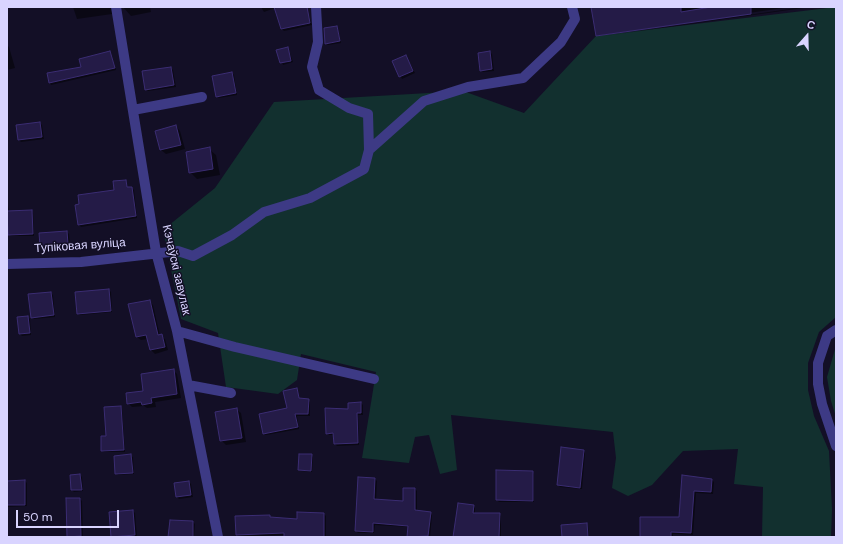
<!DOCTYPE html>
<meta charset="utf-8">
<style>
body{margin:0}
#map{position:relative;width:843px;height:544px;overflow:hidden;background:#130f26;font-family:"DM Sans",sans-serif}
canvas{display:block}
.frame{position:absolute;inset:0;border:8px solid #d9d4ff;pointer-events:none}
.north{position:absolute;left:787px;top:16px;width:40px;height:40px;-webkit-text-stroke:3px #130f26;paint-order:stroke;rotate:20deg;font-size:11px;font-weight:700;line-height:16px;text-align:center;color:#d9d4ff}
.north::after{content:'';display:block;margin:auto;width:14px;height:18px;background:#d9d4ff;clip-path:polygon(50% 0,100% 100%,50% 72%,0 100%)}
.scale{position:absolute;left:16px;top:510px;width:103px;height:18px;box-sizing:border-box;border:2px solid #d9d4ff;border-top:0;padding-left:5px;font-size:12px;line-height:14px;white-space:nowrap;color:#d9d4ff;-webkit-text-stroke:3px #130f26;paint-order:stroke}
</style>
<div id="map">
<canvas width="843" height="544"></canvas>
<div class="frame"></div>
<div class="north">С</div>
<div class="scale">50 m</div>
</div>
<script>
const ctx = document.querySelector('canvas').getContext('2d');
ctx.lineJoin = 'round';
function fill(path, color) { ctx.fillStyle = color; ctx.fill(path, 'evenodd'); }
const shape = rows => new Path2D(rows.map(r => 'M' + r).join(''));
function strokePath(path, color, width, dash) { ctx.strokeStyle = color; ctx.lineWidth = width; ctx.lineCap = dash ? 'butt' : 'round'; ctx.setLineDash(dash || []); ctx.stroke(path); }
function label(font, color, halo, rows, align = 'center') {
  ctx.font = font + ' "DM Sans",sans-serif'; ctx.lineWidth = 3; ctx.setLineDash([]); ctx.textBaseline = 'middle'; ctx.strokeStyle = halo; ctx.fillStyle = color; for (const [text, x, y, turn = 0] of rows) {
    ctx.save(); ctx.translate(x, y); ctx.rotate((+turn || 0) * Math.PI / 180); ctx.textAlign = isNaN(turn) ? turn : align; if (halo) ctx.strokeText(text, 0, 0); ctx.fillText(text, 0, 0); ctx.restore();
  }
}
const green = shape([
 [836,7,836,317,819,332,808,363,808,390,814,416,829,451,832,509,831,537,762,537,763,487,734,484,738,449,683,451,652,485,628,496,612,488,616,458,613,432,451,415,457,470,440,474,429,435,415,437,409,463,362,458,376,372,301,354,297,380,278,394,226,387,218,333,181,319,163,230,215,188,274,102,463,91,524,113,596,36],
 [836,346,836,417,831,401,827,377]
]);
const shadow = shape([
 [73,7,112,7,112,14,77,19],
 [123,7,150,7,151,12,131,16],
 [261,7,278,7,264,12],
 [592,7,790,7,597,35],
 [803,7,810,7,598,37],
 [307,10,312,25,284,31,282,29],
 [337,27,341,43,328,45,326,43],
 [7,45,9,47,15,68,7,70],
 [288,48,293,62,283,65,278,50],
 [110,52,116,70,51,85,50,83,82,68],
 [490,52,492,54,494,71,483,72,481,70],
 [406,56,415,73,402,79,393,62],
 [171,68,173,70,176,87,148,91,146,89],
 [232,73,234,75,237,95,219,98,217,96],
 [40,123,42,125,44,139,21,142,19,140,17,126],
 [176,126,180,131,185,149,166,154,161,150],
 [209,149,216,155,220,175,197,179,190,172],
 [125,181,128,188,132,188,134,190,137,218,81,227,79,225],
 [7,199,9,212,31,211,33,213,34,236,11,236,9,234],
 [67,232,69,234,70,246,43,248,41,246],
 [109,290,111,292,112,312,80,315,78,313],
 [51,293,53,295,55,317,34,319,32,317],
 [149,301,153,305,160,336,165,339,168,350,155,354,151,350,148,339,141,340,137,337],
 [28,317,30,319,31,335,22,336,20,334],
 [173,370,177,374,181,398,155,402,156,407,147,408,144,406,132,407,128,403],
 [296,390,300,399,308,400,310,402,310,416,297,416,299,429,266,435,264,434,288,409],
 [361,403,363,405,363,415,358,415,359,445,337,446,335,444,334,435,329,435,327,433,349,410],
 [120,407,122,409,125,452,104,452,102,450,107,437],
 [236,409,241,413,246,442,226,445,221,440],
 [583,451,585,453,582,489,560,487,558,485],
 [311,455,313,457,312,472,301,471,299,469],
 [131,456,133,457,134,474,118,475,116,473],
 [532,472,534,474,534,502,499,502,497,500],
 [80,475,82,477,83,491,74,492,72,490],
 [683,476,712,480,714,482,713,494,696,493,693,535,673,534,673,537,641,537,680,518],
 [375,479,377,481,376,500,404,503,415,489,417,491,417,512,430,513,432,515,430,537,408,537,409,527,375,525,374,533,358,533,356,531],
 [25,481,27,483,27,506,7,507,7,482],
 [189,482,191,484,193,497,179,499,177,497],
 [80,499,82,501,83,537,69,537],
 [473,506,475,508,475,514,499,514,501,516,501,537,455,537],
 [133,511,135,513,137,537,113,537],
 [324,514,326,516,326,537,285,537,285,535,239,537,237,535,269,516,271,518,298,520],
 [170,521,193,522,195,524,194,537,169,537],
 [586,524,588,526,589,537,563,537]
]);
const building = shape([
 [274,7,307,7,310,23,281,29,274,7],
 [591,7,681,7,681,12,711,7,751,7,751,14,596,36,591,7],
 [337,26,340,41,325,44,324,28,337,26],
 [288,47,291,61,280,63,276,50,288,47],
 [110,51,115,68,49,83,47,73,81,67,79,59,110,51],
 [490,51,492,69,480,71,478,53,490,51],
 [406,55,413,71,399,77,392,61,406,55],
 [171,67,174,85,145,90,142,71,171,67],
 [232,72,236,93,216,97,212,76,232,72],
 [40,122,42,137,18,140,16,125,40,122],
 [176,125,181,145,160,150,155,131,176,125],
 [210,147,213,169,189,173,186,152,210,147],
 [126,180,127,187,132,187,136,216,78,225,75,205,79,204,78,195,114,190,113,181,126,180],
 [32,210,33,234,8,235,7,211,32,210],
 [67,231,68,244,40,246,39,233,67,231],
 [109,289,111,311,77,314,75,292,109,289],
 [51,292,54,315,31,318,28,294,51,292],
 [150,300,158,335,162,334,165,347,150,350,146,335,136,337,128,304,150,300],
 [28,316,30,333,19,334,17,317,28,316],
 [174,369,177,394,151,398,152,403,142,405,141,402,127,404,126,393,143,391,141,374,174,369],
 [297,388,299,398,309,399,308,414,295,414,298,427,263,434,259,414,287,408,283,391,297,388],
 [361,402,361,413,357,413,358,443,334,444,333,433,326,434,325,408,348,409,348,403,361,402],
 [121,406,124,450,101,451,101,436,106,436,104,407,121,406],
 [237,408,242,438,220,441,215,412,237,408],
 [561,447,584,450,580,488,557,485,561,447],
 [131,454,133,473,115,474,114,456,131,454],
 [299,454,312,454,311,471,298,470,299,454],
 [496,470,533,471,533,501,496,500,496,470],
 [80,474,82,490,71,490,70,475,80,474],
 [682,475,712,479,711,492,694,491,691,533,671,532,671,537,640,537,640,517,679,517,682,475],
 [358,477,375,478,374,499,403,501,403,488,415,488,415,510,431,512,428,536,407,537,408,526,373,523,373,532,355,531,358,477],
 [25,480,25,505,7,505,7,481,25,480],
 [189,481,191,495,176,497,174,483,189,481],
 [66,498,80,498,81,536,67,537,66,498],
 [458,503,474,505,473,513,500,513,499,537,453,537,458,503],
 [133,510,135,535,111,537,109,512,133,510],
 [297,512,324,513,324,537,284,537,284,533,236,535,235,516,270,515,270,517,297,519,297,512],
 [170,520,193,521,193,537,168,537,170,520],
 [587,523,588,537,562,537,561,525,587,523]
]);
const minor = shape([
 [116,7,156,252,177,331,218,537],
 [316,7,318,42,312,67,319,90,349,108,368,114,369,150],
 [133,110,202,97],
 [7,264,81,262,178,251,193,256,232,235,264,212,310,198,364,169,369,150,424,101,468,87,523,78,561,42,575,19,572,7],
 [836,330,827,336,818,363,818,384,822,404,836,446],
 [177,331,235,347,374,379],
 [188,385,231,393]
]);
const streetNames = [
 ["Тупіковая вуліца",80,246,-4],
 ["Кэчаўскі завулак",176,270,77]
];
fill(green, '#12302f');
fill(shadow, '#0007');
fill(building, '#241b47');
strokePath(building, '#3b2d73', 1);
strokePath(minor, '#3d3a85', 10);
label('12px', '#d9d4ff', '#130f26', streetNames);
</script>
